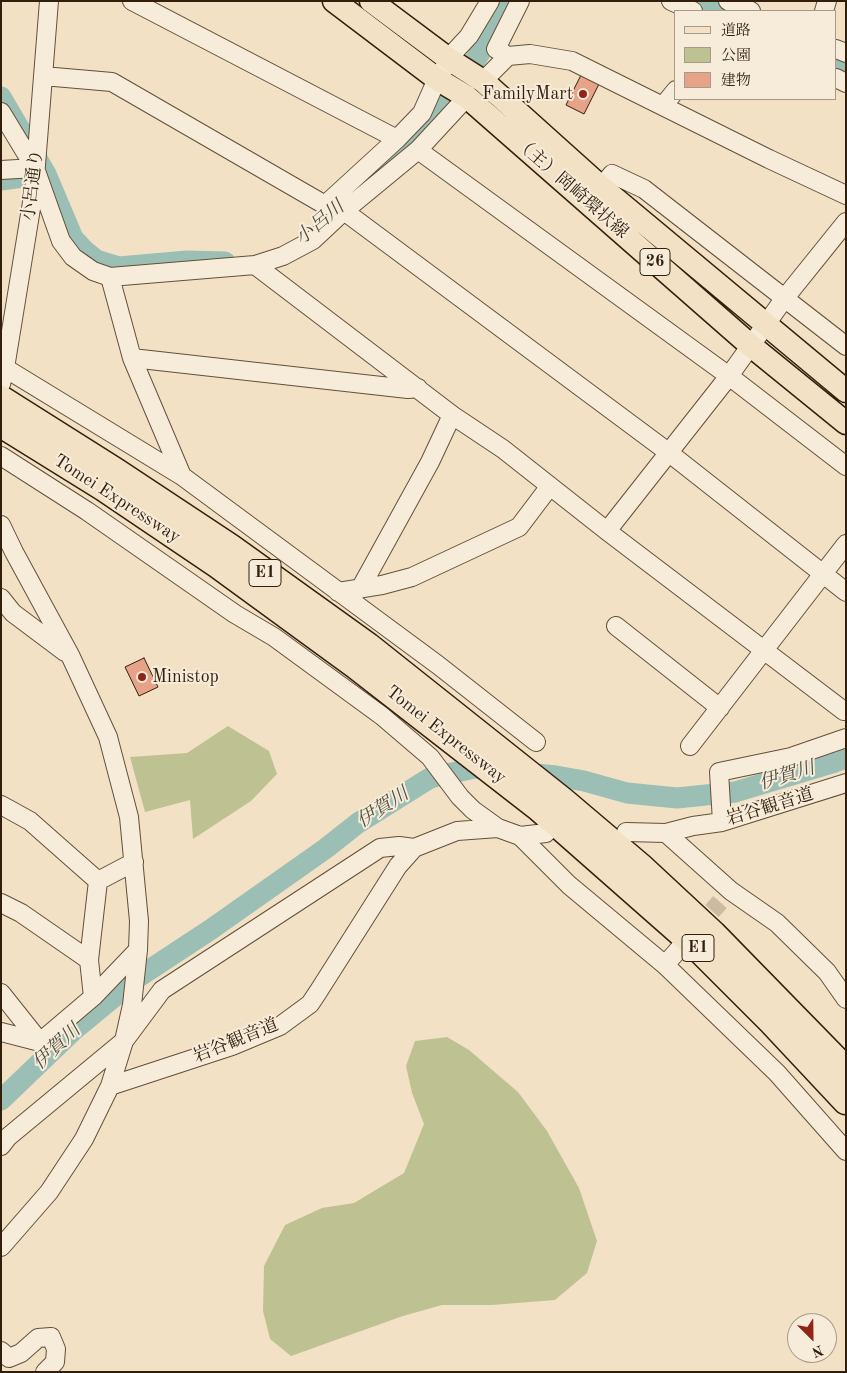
<!DOCTYPE html>
<meta charset="utf-8">
<style>
body{margin:0}
#map{position:relative;width:847px;height:1373px;overflow:hidden;background:#f3e1c6;font-family:"Old Standard TT","Noto Serif JP",serif}
canvas{display:block}
.frame{position:absolute;inset:0;border:2px solid #311f0c;pointer-events:none}
.legend{position:absolute;left:674px;top:10px;width:162px;height:90px;box-sizing:border-box;background:#f7ecda;border:1px solid #a89a88;margin:0;padding:6px 9px;list-style:none;font-size:15px;color:#311f0c}
.legend li{display:flex;align-items:center;gap:10px;height:25px}
.legend b{width:25px;border:1px solid #a89a88}
.north{position:absolute;left:787px;top:1313px;width:50px;height:50px;box-sizing:border-box;background:#f7ecda;border:1px solid #a89a88;border-radius:50%;rotate:157deg;font-size:14px;font-weight:700;line-height:20px;text-align:center;color:#311f0c}
.north::after{content:'';display:block;margin:auto;width:18px;height:22px;background:#8f2418;clip-path:polygon(50% 0,100% 100%,50% 72%,0 100%)}
</style>
<div id="map">
<canvas width="847" height="1373"></canvas>
<div class="frame"></div>
<ul class="legend">
<li><b style="height:6px;background:#f3e1c6"></b>道路</li>
<li><b style="height:14px;background:#bec293"></b>公園</li>
<li><b style="height:14px;background:#e7a389"></b>建物</li>
</ul>
<div class="north">N</div>
</div>
<script>
const ctx = document.querySelector('canvas').getContext('2d');
ctx.lineJoin = 'round';
function fill(path, color) { ctx.fillStyle = color; ctx.fill(path, 'evenodd'); }
const shape = rows => new Path2D(rows.map(r => 'M' + r).join(''));
function strokePath(path, color, width, dash) { ctx.strokeStyle = color; ctx.lineWidth = width; ctx.lineCap = dash ? 'butt' : 'round'; ctx.setLineDash(dash || []); ctx.stroke(path); }
function label(font, color, halo, rows, align = 'center') {
  ctx.font = font + ' "Old Standard TT","Noto Serif JP",serif'; ctx.lineWidth = 4; ctx.setLineDash([]); ctx.textBaseline = 'middle'; ctx.strokeStyle = halo; ctx.fillStyle = color; for (const [text, x, y, turn = 0] of rows) {
    ctx.save(); ctx.translate(x, y); ctx.rotate((+turn || 0) * Math.PI / 180); ctx.textAlign = isNaN(turn) ? turn : align; if (halo) ctx.strokeText(text, 0, 0); ctx.fillText(text, 0, 0); ctx.restore();
  }
}
const green = shape([
 [228,726,269,751,277,774,251,801,193,839,190,800,145,812,130,757,187,753],
 [447,1037,469,1050,518,1092,547,1131,579,1188,597,1241,587,1273,555,1300,492,1305,442,1305,403,1316,291,1356,270,1339,263,1311,264,1266,285,1225,322,1208,354,1203,404,1173,424,1124,412,1093,406,1066,415,1041]
]);
const river = shape([
 [706,1,726,11],
 [836,65,846,70],
 [1,97,46,174,73,238,85,251,96,260,119,267,187,261,225,262],
 [1,180,46,174],
 [363,187,426,126,461,82,480,53,507,1],
 [1,1100,74,1030,137,978,210,930,325,849,358,823,430,778,474,768,556,776,584,781,627,793,677,798,735,792,832,763,846,758]
]);
const building = shape([
 [582,73,600,82,584,114,566,105,582,73],
 [144,658,158,687,139,696,125,667,144,658]
]);
const minorTunnel = shape([
 [694,931,720,902]
]);
const minor = shape([
 [132,1,397,139],
 [671,1,693,11],
 [728,1,751,11],
 [824,11,827,1],
 [836,49,846,53],
 [508,56,496,49,520,1],
 [43,76,112,82,325,205,397,139,422,113,437,79,456,50,469,36,490,1],
 [836,78,846,83],
 [483,81,508,56,530,54,572,61,769,159,846,195],
 [663,106,676,90],
 [1,112,35,168,61,241,73,257,93,271,110,277,255,265,283,256,313,240,344,211,418,150,467,97],
 [418,150,729,376,846,466],
 [1,170,35,168],
 [601,187,612,174,644,189,846,346],
 [344,211,668,452,846,592],
 [255,265,452,415,503,449,607,531,844,711],
 [110,277,132,358,182,476],
 [132,358,408,389,418,388],
 [5,368,182,476,438,665,536,742],
 [1,384,5,368,34,190,49,1],
 [1,456,87,511,235,614,274,637,382,716,430,757,460,797,473,810,498,828,520,836,569,885,665,965,777,1073,846,1151],
 [1,525,14,552,70,655,108,737,129,817,139,921,138,950,132,1005,124,1041,110,1086,84,1139,49,1192,1,1247],
 [607,531,729,376,784,299,846,222],
 [360,589,430,462,452,415],
 [338,592,382,585,412,577,519,527,550,486],
 [1,598,13,613,65,652],
 [616,626,720,708],
 [690,746,846,544],
 [1,805,30,821,98,881],
 [722,822,719,772,791,757,846,738],
 [626,832,666,833,693,826,722,822,846,783],
 [666,833,731,891,777,923,827,972,846,999],
 [520,836,546,833],
 [98,881,134,862],
 [1,903,21,913,89,960],
 [665,965,679,949],
 [1,993,40,1042],
 [93,997,89,960,98,881],
 [1,1032,40,1042,93,997,138,950],
 [110,1086,232,1046,280,1026,310,1004,318,992,398,866,414,848,457,831,498,828],
 [1,1146,8,1137,124,1041,162,990,380,848,399,846,414,848],
 [1,1351,9,1358,21,1353,38,1338,51,1337,56,1349,55,1362,45,1372]
]);
const major = shape([
 [334,1,437,79,467,97,750,345,846,423],
 [371,1,450,60,483,81,601,187,846,391]
]);
const highway = shape([
 [1,399,115,471,230,547,368,646,563,801,642,868,713,934,846,1070],
 [1,424,104,488,218,565,355,665,539,808,698,948,772,1022,846,1101]
]);
const markers = [
 [583,94,5,"#8f2418"],
 [142,677,5,"#8f2418"]
];
const shields = [
 [655,262,30],
 [265,573,32],
 [698,948,32]
];
const shieldNames = [
 ["26",655,262],
 ["E1",265,573],
 ["E1",698,948]
];
const poiNames = [
 ["FamilyMart",573,94],
 ["Ministop",152,677,"left"]
];
const streetNames = [
 ["小呂通り",33,185,-83],
 ["（主）岡崎環状線",571,188,41],
 ["Tomei Expressway",117,499,33],
 ["Tomei Expressway",446,735,38],
 ["岩谷観音道",770,807,-17],
 ["岩谷観音道",236,1041,-22]
];
const waterNames = [
 ["小呂川",320,223,-40],
 ["伊賀川",787,776,-17],
 ["伊賀川",383,808,-33],
 ["伊賀川",57,1047,-43]
];
fill(green, '#bec293');
strokePath(river, '#9bbeb5', 21);
fill(building, '#e7a389');
strokePath(building, '#311f0c', 1);
strokePath(minorTunnel, '#ccbaa1', 18, [18, 9]);
strokePath(minor, '#62503a', 20);
strokePath(major, '#311f0c', 25);
strokePath(highway, '#311f0c', 29);
strokePath(minor, '#f7ecda', 18);
strokePath(major, '#f3e1c6', 22);
strokePath(highway, '#f3e1c6', 26);
for (const [x, y, r, color] of markers) { const dot = new Path2D(); dot.arc(x, y, r, 0, 2 * Math.PI); ctx.fillStyle = color; ctx.fill(dot); strokePath(dot, '#f7ecda', 2); }
for (const [x, y, w] of shields) { const box = new Path2D(); box.roundRect(x - w / 2, y - 13.5, w, 27, 4); ctx.fillStyle = '#f7ecda'; ctx.fill(box); strokePath(box, '#311f0c', 1); }
label('bold 16px', '#311f0c', null, shieldNames);
label('18px', '#311f0c', '#f7ecda', poiNames, 'right');
label('18px', '#311f0c', '#f7ecda', streetNames);
label('italic 19px', '#514f3f', '#f7ecda', waterNames);
</script>
